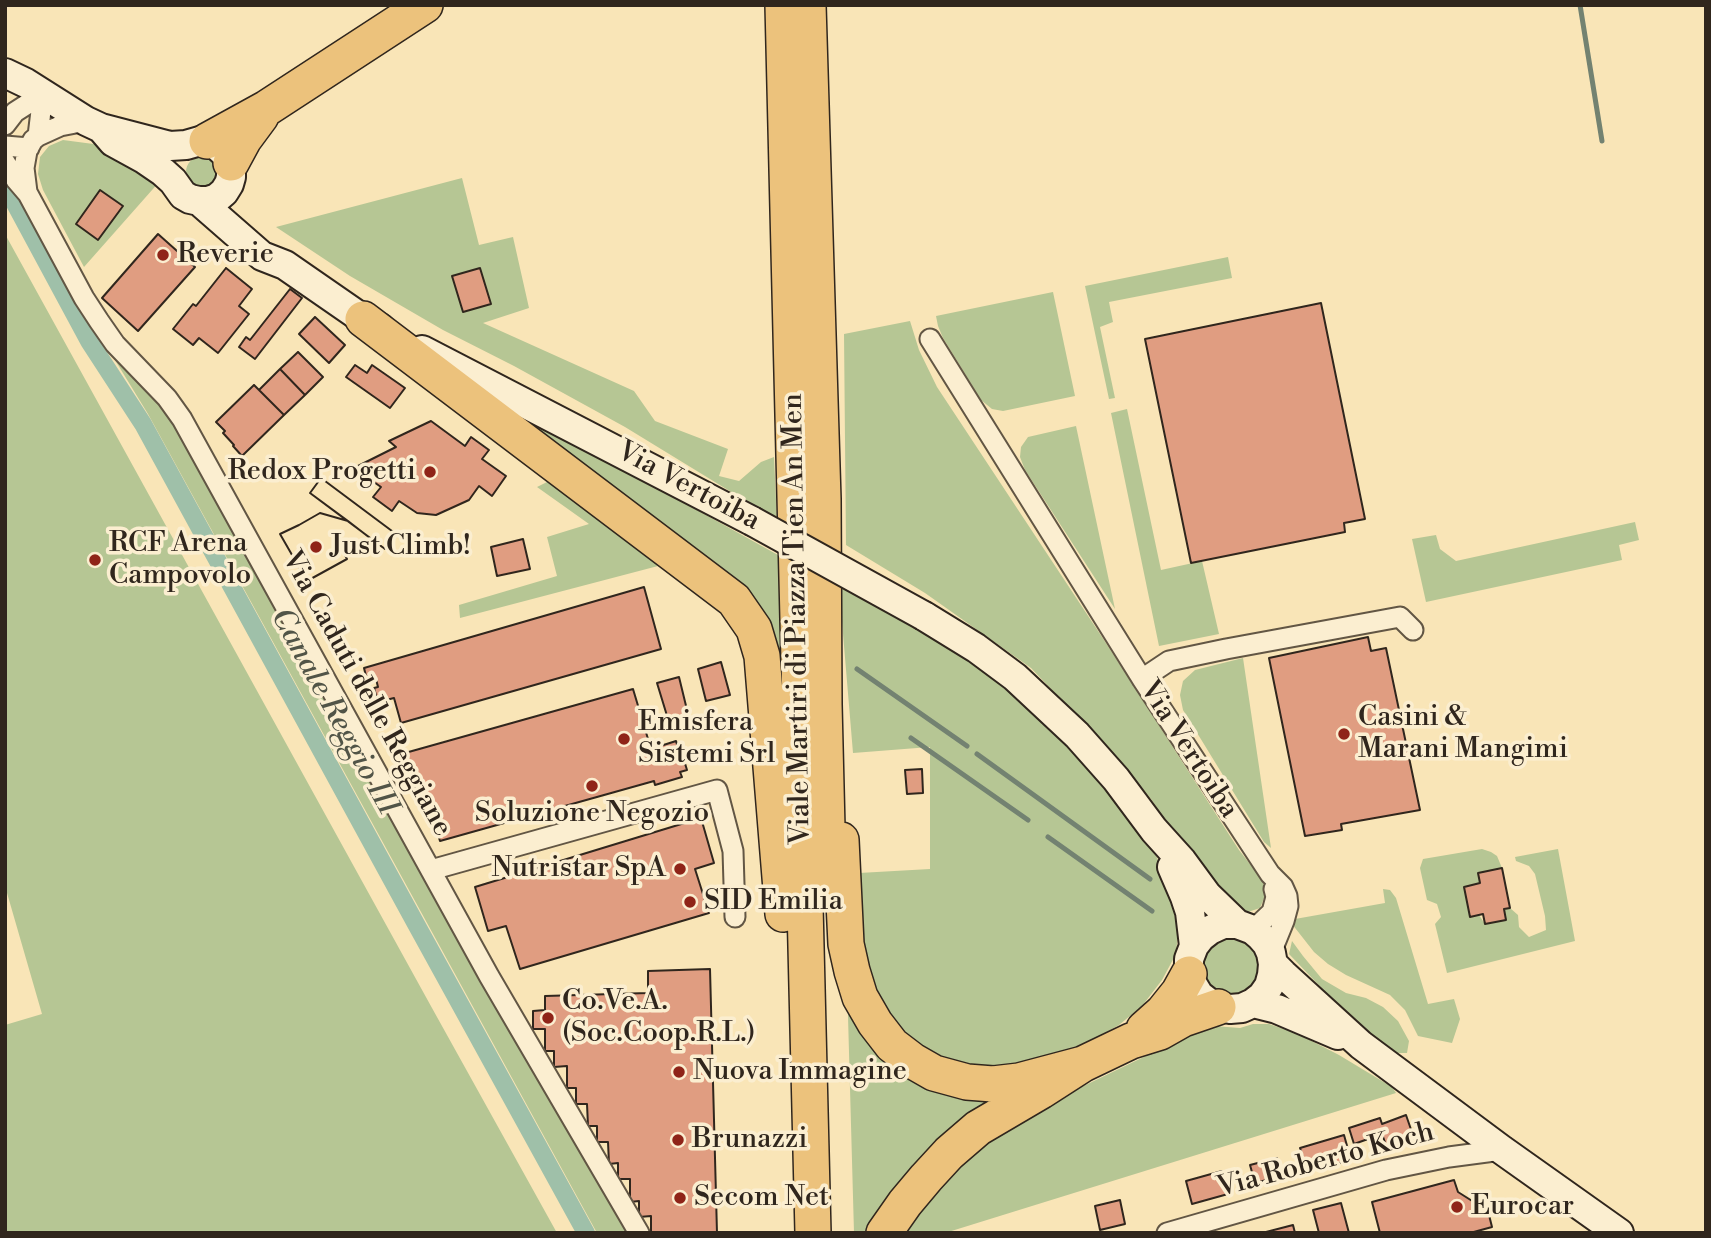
<!DOCTYPE html>
<style>
body{margin:0}
#map{position:relative;width:1711px;height:1238px;overflow:hidden;background:#f9e5b7;font-family:"Libre Bodoni",serif}
canvas{display:block}
.frame{position:absolute;inset:0;border:7px solid #30261d;pointer-events:none}
</style>
<div id="map">
<canvas width="1711" height="1238"></canvas>
<div class="frame"></div>
</div>
<script>
const ctx = document.querySelector('canvas').getContext('2d');
ctx.lineJoin = 'round';
function fill(path, color) { ctx.fillStyle = color; ctx.fill(path, 'evenodd'); }
const shape = rows => new Path2D(rows.map(r => 'M' + r).join(''));
function strokePath(path, color, width, dash) { ctx.strokeStyle = color; ctx.lineWidth = width; ctx.lineCap = dash ? 'butt' : 'round'; ctx.setLineDash(dash || []); ctx.stroke(path); }
function label(font, color, halo, rows, align = 'center') {
  ctx.font = font + ' "Libre Bodoni",serif'; ctx.lineWidth = 7; ctx.setLineDash([]); ctx.textBaseline = 'middle'; ctx.strokeStyle = halo; ctx.fillStyle = color; for (const [text, x, y, turn = 0] of rows) {
    ctx.save(); ctx.translate(x, y); ctx.rotate((+turn || 0) * Math.PI / 180); ctx.textAlign = isNaN(turn) ? turn : align; if (halo) ctx.strokeText(text, 0, 0); ctx.fillText(text, 0, 0); ctx.restore();
  }
}
const green = shape([
 [63,140,101,145,160,181,84,267,43,190,38,174,40,157,49,146],
 '186 172a16 16 0 1 1 32 0a16 16 0 1 1-32 0Z',
 [462,178,479,245,513,237,529,308,483,323,634,391,655,421,728,449,719,476,739,481,761,462,774,457,777,520,625,427,514,366,443,330,350,276,276,227],
 [5,234,432,1008,557,1233,5,1233,5,1025,42,1014,5,886],
 [1228,257,1232,278,1109,302,1113,322,1100,327,1115,398,1109,399,1085,286],
 [1053,292,1075,396,1003,411,992,409,981,400,943,338,938,326,936,316],
 [910,321,919,350,937,387,1104,640,1239,850,1260,877,1267,891,1260,908,1245,913,1214,892,1151,799,1114,755,1031,668,925,593,846,545,844,334],
 [107,347,157,401,189,447,193,461,217,505,226,514,637,1233,597,1233,148,414],
 [434,364,778,555,785,712,774,636],
 [1127,409,1161,570,1202,561,1219,634,1159,646,1111,413],
 [1076,426,1115,609,1025,470,1020,457,1021,447,1028,437],
 [549,481,668,565,664,569,658,566,460,618,459,605,557,576,547,537,589,524,537,487],
 [1635,522,1639,540,1619,545,1622,560,1426,602,1412,539,1436,535,1440,549,1456,561],
 [839,586,952,645,1032,704,1109,792,1154,851,1168,882,1178,933,1176,954,1162,980,1142,1006,1119,1025,1065,1055,972,1073,919,1049,888,1018,870,988,860,943,859,873,930,869,930,747,853,753],
 [1243,658,1271,848,1264,842,1183,710,1180,695,1183,681,1195,670],
 [1482,849,1491,852,1497,856,1502,868,1478,873,1480,883,1465,887,1470,916,1479,915,1485,924,1505,920,1504,909,1510,908,1518,915,1519,927,1529,937,1546,930,1545,916,1535,874,1529,866,1516,861,1515,857,1558,849,1575,941,1447,973,1435,924,1441,917,1437,904,1427,900,1420,868,1423,859],
 [1383,889,1390,890,1396,898,1428,1004,1454,999,1460,1019,1452,1043,1418,1036,1405,1010,1390,995,1346,975,1328,964,1314,952,1292,924,1295,919,1385,903],
 [1233,935,1260,949,1258,986,1232,998,1212,990,1205,982,1202,960,1206,950,1213,942],
 [1292,941,1303,956,1322,979,1346,993,1366,998,1383,1007,1398,1021,1409,1041,1407,1053,1394,1053,1333,1006,1334,1001,1289,954],
 [847,980,889,1054,1042,1083,875,1233,854,1233],
 [1253,1024,1269,1024,1296,1033,1339,1055,1392,1087,1396,1093,945,1233,904,1233,929,1198,974,1148,1044,1105,1202,1029,1214,1026,1240,1028]
]);
const stream = shape([
 [1580,5,1602,141],
 [857,669,967,746],
 [911,738,1028,820],
 [977,754,1150,879],
 [1048,837,1152,911]
]);
const canal = shape([
 [5,185,89,341,143,424,416,924,586,1233]
]);
const building = shape([
 [100,190,123,206,98,240,76,224,100,190],
 [158,234,195,267,138,331,102,298,158,234],
 [226,268,252,289,239,306,249,314,218,353,199,338,193,345,173,329,193,304,196,306,226,268],
 [480,268,491,304,463,312,452,276,480,268],
 [290,289,302,298,255,359,239,347,246,337,250,340,290,289],
 [1321,303,1365,519,1344,523,1345,532,1191,563,1145,339,1321,303],
 [315,317,345,345,329,363,299,334,315,317],
 [298,352,323,377,305,395,280,369,298,352],
 [355,365,367,373,372,365,405,388,390,408,346,377,355,365],
 [280,369,305,395,284,415,259,390,280,369],
 [254,385,284,415,242,456,233,446,234,445,223,433,225,431,216,422,254,385],
 [431,421,465,446,471,437,489,450,482,459,506,476,492,496,479,486,469,500,436,515,417,513,399,501,392,511,373,497,381,487,354,468,396,447,389,441,431,421],
 [321,478,396,534,385,549,310,493,321,478],
 [321,478,396,534,385,549,370,538,358,543,352,539,343,551,347,559,307,581,280,534,299,525,320,513,348,521,310,493,321,478],
 [320,513,348,521,370,538,358,543,352,539,343,551,347,559,307,581,280,534,299,525,320,513],
 [523,539,530,569,497,576,491,547,523,539],
 [644,587,661,649,401,723,394,698,378,702,374,688,378,687,376,679,372,679,366,676,364,668,644,587],
 [1368,637,1371,651,1386,648,1420,810,1341,824,1342,830,1305,836,1269,658,1368,637],
 [721,662,730,695,706,701,698,669,721,662],
 [679,677,688,714,668,719,657,683,679,677],
 [633,689,651,749,676,741,678,748,680,747,687,770,680,772,682,777,655,785,654,781,440,841,426,797,418,799,405,753,633,689],
 [922,769,923,793,907,794,905,770,922,769],
 [701,818,714,863,695,869,709,913,520,969,506,926,488,931,475,887,701,818],
 [1502,868,1510,908,1504,909,1506,920,1485,924,1483,914,1470,917,1464,887,1480,883,1478,873,1502,868],
 [710,969,717,1233,651,1233,651,1216,639,1217,639,1201,630,1202,630,1179,618,1179,618,1163,609,1164,608,1142,597,1142,597,1126,588,1126,587,1104,576,1104,576,1088,567,1088,567,1066,554,1067,554,1051,545,1051,545,1029,533,1029,533,1011,545,1010,545,996,648,993,648,971,710,969],
 [1406,1115,1415,1141,1398,1148,1397,1144,1387,1148,1382,1134,1354,1144,1349,1128,1380,1118,1382,1124,1406,1115],
 [1344,1135,1351,1160,1319,1169,1319,1167,1307,1171,1300,1148,1344,1135],
 [1277,1158,1282,1176,1255,1183,1250,1165,1277,1158],
 [1222,1171,1228,1194,1192,1204,1186,1181,1222,1171],
 [1454,1180,1458,1192,1488,1211,1492,1227,1470,1233,1380,1233,1372,1202,1454,1180],
 [1120,1200,1125,1224,1100,1230,1095,1206,1120,1200],
 [1341,1203,1349,1233,1319,1233,1313,1210,1341,1203],
 [1293,1225,1295,1233,1267,1233,1266,1232,1293,1225]
]);
const street = shape([
 [5,125,15,112,43,94],
 [38,136,43,94],
 [5,146,29,148],
 [5,162,16,180,28,194,84,298,99,321,115,344,167,398,182,419,489,976,639,1233],
 [27,192,24,168,27,151,33,140,38,136,60,126,86,121],
 [930,339,1142,679,1270,874,1283,887,1287,896,1288,906,1284,921,1271,953],
 [1142,679,1169,661,1226,649,1400,617,1413,630],
 [431,870,717,790,733,851,735,917],
 [1253,930,1272,912,1276,897,1274,889],
 [1167,1233,1386,1170,1449,1157,1502,1150]
]);
const secondary = shape([
 [5,73,26,83,86,121,101,128,170,146,186,145,200,141,215,144,227,155,231,163,231,177,229,184,224,192,217,198,208,201,199,201,190,199,183,195,173,181,163,172,144,159,113,142,101,128],
 [199,201,262,256,285,265,363,319,380,328],
 [422,350,752,521],
 [924,616,976,648,1015,677,1077,735,1116,779,1154,830,1182,861,1207,895,1237,924],
 [1172,867,1185,897,1190,912,1194,946],
 [1273,964,1272,975,1269,986,1262,996,1253,1003,1242,1008,1230,1009,1218,1007,1208,1002,1199,995,1193,985,1189,974,1189,959,1194,946,1201,937,1210,930,1223,924,1237,924,1253,930,1260,936,1267,944,1271,953,1273,964,1283,974,1361,1045,1502,1150,1619,1233],
 [1253,1003,1277,1009,1338,1035]
]);
const highway = shape([
 [783,5,813,1233],
 [808,5,823,499,824,704,828,869],
 [207,141,267,108,425,5],
 [231,163,244,139,261,116],
 [363,319,734,600,754,629,762,656,783,914],
 [841,840,846,944,852,971,860,997,875,1023,892,1045,913,1061,934,1073,967,1082,993,1084,1019,1081,1083,1064],
 [1144,1029,1163,1012,1179,992,1189,974],
 [884,1233,905,1203,926,1178,949,1153,978,1128,1041,1091,1083,1064,1131,1041,1160,1032,1183,1019,1218,1007]
]);
const secondaryBridge = shape([
 [752,521,924,616]
]);
const markers = [
 [163,255,7,"#8f2418"],
 [430,472,7,"#8f2418"],
 [316,547,7,"#8f2418"],
 [95,560,7,"#8f2418"],
 [1344,734,7,"#8f2418"],
 [624,739,7,"#8f2418"],
 [592,786,7,"#8f2418"],
 [680,869,7,"#8f2418"],
 [690,902,7,"#8f2418"],
 [548,1018,7,"#8f2418"],
 [679,1072,7,"#8f2418"],
 [678,1140,7,"#8f2418"],
 [680,1198,7,"#8f2418"],
 [1457,1207,7,"#8f2418"]
];
const poiNames = [
 ["Reverie",177,255],
 ["Redox Progetti",416,472,"right"],
 ["RCF Arena",109,544],
 ["Campovolo",109,576],
 ["Just Climb!",330,547],
 ["Casini &",1358,718],
 ["Marani Mangimi",1358,750],
 ["Emisfera",638,723],
 ["Sistemi Srl",638,755],
 ["Soluzione Negozio",592,814,"center"],
 ["Nutristar SpA",666,869,"right"],
 ["SID Emilia",704,902],
 ["Co.Ve.A.",562,1002],
 ["(Soc.Coop.R.L.)",562,1034],
 ["Nuova Immagine",693,1072],
 ["Brunazzi",692,1140],
 ["Secom Net",694,1198],
 ["Eurocar",1471,1207]
];
const streetNames = [
 ["Via Vertoiba",688,487,28],
 ["Viale Martiri di Piazza Tien An Men",798,619,-91],
 ["Via Caduti delle Reggiane",366,694,61],
 ["Via Vertoiba",1188,750,57],
 ["Via Roberto Koch",1326,1161,-15]
];
const waterNames = [
 ["Canale Reggio III",333,712,61]
];
fill(green, '#b6c694');
strokePath(stream, '#738271', 5);
strokePath(canal, '#9fc0a9', 18);
fill(building, '#e09d81');
strokePath(building, '#30261d', 2);
strokePath(street, '#625644', 23);
strokePath(secondary, '#30261d', 32);
strokePath(highway, '#30261d', 38);
strokePath(street, '#fbeed0', 19);
strokePath(secondary, '#fbeed0', 28);
strokePath(highway, '#ecc27c', 35);
strokePath(secondaryBridge, '#30261d', 32, []);
strokePath(secondaryBridge, '#fbeed0', 28);
for (const [x, y, r, color] of markers) { const dot = new Path2D(); dot.arc(x, y, r, 0, 2 * Math.PI); ctx.fillStyle = color; ctx.fill(dot); strokePath(dot, '#fbeed0', 2.5); }
label('28px', '#30261d', '#fbeed0', poiNames, 'left');
label('28px', '#30261d', '#fbeed0', streetNames);
label('italic 30px', '#515447', '#fbeed0', waterNames);
</script>
